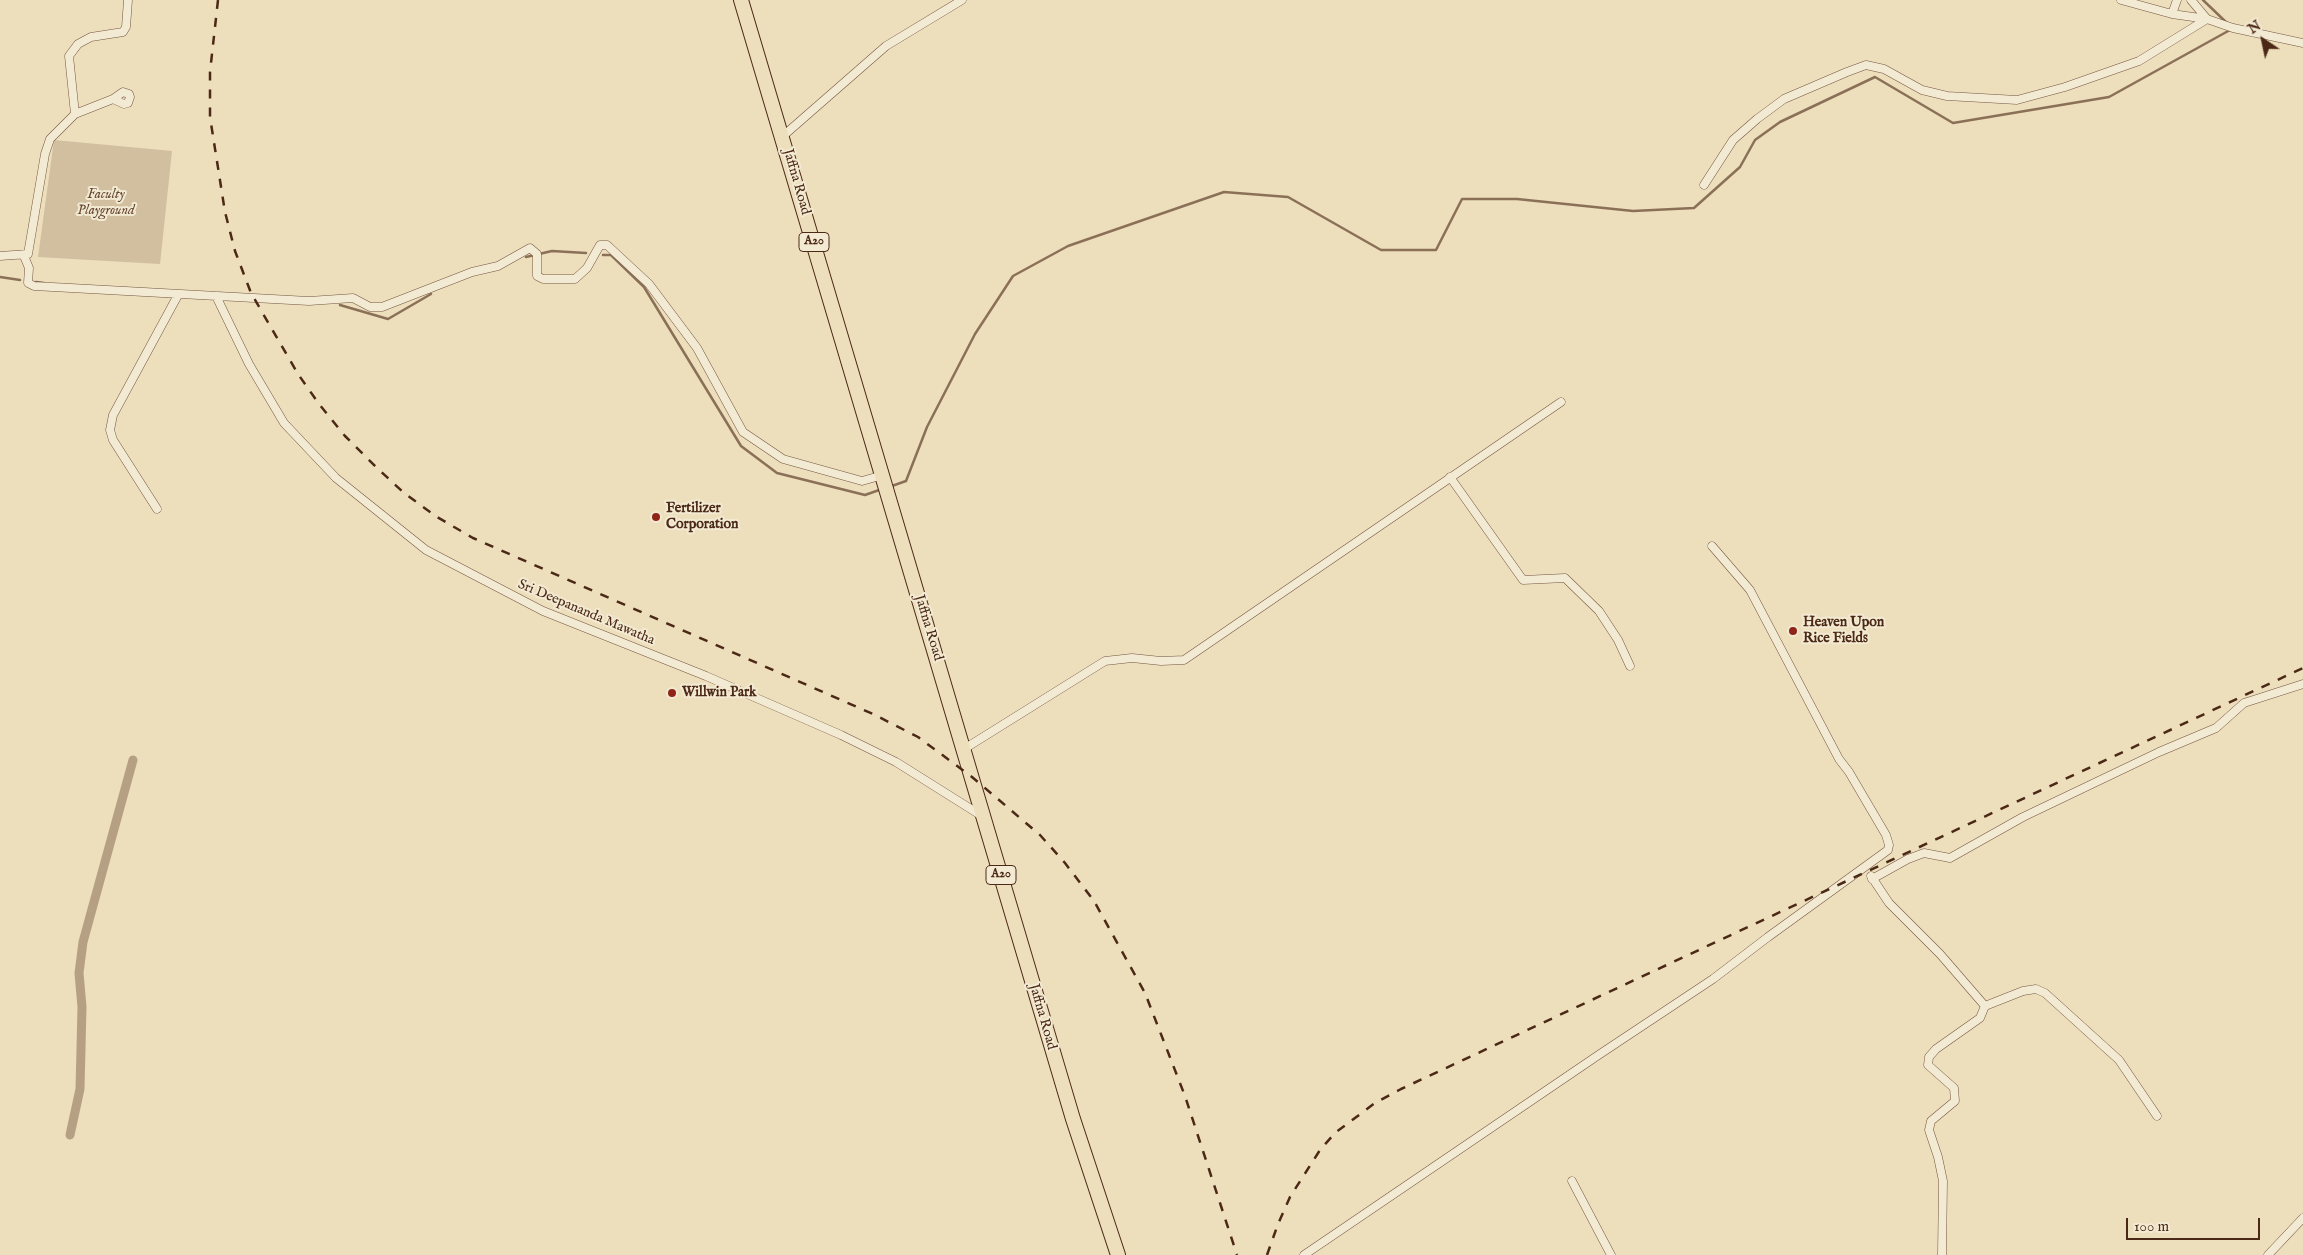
<!DOCTYPE html>
<style>
body{margin:0}
#map{position:relative;width:2303px;height:1255px;overflow:hidden;background:#eddebc;font-family:"IM FELL English",serif}
canvas{display:block}
.north{position:absolute;left:2238px;top:15px;width:50px;height:50px;-webkit-text-stroke:4px #f3ead3;paint-order:stroke;rotate:326deg;font-size:14px;font-weight:700;line-height:20px;text-align:center;color:#4b2916}
.north::after{content:'';display:block;margin:auto;width:18px;height:22px;background:#4b2916;clip-path:polygon(50% 0,100% 100%,50% 72%,0 100%)}
.scale{position:absolute;left:2126px;top:1218px;width:134px;height:22px;box-sizing:border-box;border:2px solid #4b2916;border-top:0;padding-left:6px;font-size:15px;line-height:18px;white-space:nowrap;color:#4b2916;-webkit-text-stroke:4px #f3ead3;paint-order:stroke}
</style>
<div id="map">
<canvas width="2303" height="1255"></canvas>
<div class="north">N</div>
<div class="scale">100 m</div>
</div>
<script>
const ctx = document.querySelector('canvas').getContext('2d');
ctx.lineJoin = 'round';
function fill(path, color) { ctx.fillStyle = color; ctx.fill(path, 'evenodd'); }
const shape = rows => new Path2D(rows.map(r => 'M' + r).join(''));
function strokePath(path, color, width, dash) { ctx.strokeStyle = color; ctx.lineWidth = width; ctx.lineCap = dash ? 'butt' : 'round'; ctx.setLineDash(dash || []); ctx.stroke(path); }
function label(font, color, halo, rows, align = 'center') {
  ctx.font = font + ' "IM FELL English",serif'; ctx.lineWidth = 4; ctx.setLineDash([]); ctx.textBaseline = 'middle'; ctx.strokeStyle = halo; ctx.fillStyle = color; for (const [text, x, y, turn = 0] of rows) {
    ctx.save(); ctx.translate(x, y); ctx.rotate((+turn || 0) * Math.PI / 180); ctx.textAlign = isNaN(turn) ? turn : align; if (halo) ctx.strokeText(text, 0, 0); ctx.fillText(text, 0, 0); ctx.restore();
  }
}
const green = shape([
 [54,140,172,151,160,264,38,257]
]);
const stream = shape([
 [2203,0,2227,23],
 [603,255,611,255,644,287,741,446,777,473,865,495,882,489],
 [526,257,552,251,586,253],
 [0,277,20,280],
 [36,282,44,283],
 [340,305,388,319,431,294],
 [889,487,906,481,927,427,975,334,1013,276,1068,246,1224,192,1288,197,1381,250,1436,250,1462,199,1517,199,1633,211,1694,208,1740,167,1755,140,1780,122,1875,77,1953,123,2109,97,2230,30]
]);
const canal = shape([
 [70,1135,80,1089,82,1007,79,973,83,942,133,760]
]);
const minor = shape([
 [2121,0,2172,14,2207,19,2233,28,2303,43],
 [2172,14,2177,0],
 [75,114,69,56,78,44,91,37,123,32,126,27,128,0],
 [783,136,886,46,962,0],
 [1704,185,1733,140,1757,119,1784,99,1847,72,1866,65,1884,69,1922,90,1947,96,2017,100,2065,87,2139,61,2207,19,2191,0],
 [0,256,28,254,45,154,50,139,75,114,113,99,123,92,129,94,130,97,128,103,124,104,113,99],
 [24,256,29,268,28,283,34,286,309,301,353,298,370,307,382,307,472,272,498,266,530,248,537,254,537,276,543,279,575,279,587,268,600,245,607,245,649,284,697,348,743,432,783,459,862,481,883,475],
 [216,296,249,364,284,423,336,478,426,550,543,611,706,676,841,735,896,762,982,816],
 [1450,477,1523,580,1565,578,1599,611,1618,640,1630,666],
 [157,509,113,440,110,430,113,415,178,295],
 [964,749,1105,661,1132,658,1161,661,1184,660,1561,402],
 [1871,876,1889,903,1940,954,1985,1006],
 [1872,879,1908,859,1924,853,1950,858,2023,817,2159,752,2216,728,2244,703,2303,684],
 [1572,1181,1611,1255],
 [1304,1255,1600,1054,1713,979,1768,937,1888,850,1889,845,1886,835,1849,772,1839,759,1750,590,1712,546],
 [1942,1255,1943,1181,1938,1157,1929,1130,1931,1121,1955,1101,1954,1088,1928,1065,1929,1057,1936,1049,1980,1018,1985,1006,2023,991,2036,989,2045,993,2119,1060,2157,1116],
 [2268,1255,2303,1218]
]);
const trunk = shape([
 [741,0,1073,1119,1118,1255]
]);
const rail = shape([
 [218,0,210,72,210,117,225,212,235,251,251,293,298,374,319,404,345,436,376,467,404,493,437,517,473,538,873,714,918,737,972,777,1040,835,1065,863,1094,901,1145,993,1185,1096,1237,1255],
 [1267,1255,1278,1224,1290,1197,1320,1150,1335,1133,1375,1103,1401,1089,2303,668]
]);
const markers = [
 [656,517,5,"#8f2418"],
 [1793,631,5,"#8f2418"],
 [672,693,5,"#8f2418"]
];
const shields = [
 [814,242,30],
 [1001,875,30]
];
const shieldNames = [
 ["A20",814,242],
 ["A20",1001,875]
];
const streetNames = [
 ["Jaffna Road",796,182,74],
 ["Sri Deepananda Mawatha",586,613,23],
 ["Jaffna Road",928,628,73],
 ["Jaffna Road",1042,1017,74]
];
const parkNames = [
 ["Faculty",106,195],
 ["Playground",106,211]
];
const poiNames = [
 ["Fertilizer",666,509],
 ["Corporation",666,525],
 ["Heaven Upon",1803,623],
 ["Rice Fields",1803,639],
 ["Willwin Park",682,693]
];
fill(green, '#d1bfa0');
strokePath(stream, '#8b7058', 2.5);
strokePath(canal, '#b6a084', 9);
strokePath(minor, '#745640', 9);
strokePath(trunk, '#4b2916', 16);
strokePath(minor, '#f3ead3', 8);
strokePath(trunk, '#eddebc', 14);
strokePath(rail, '#4b2916', 2.5, [9, 9]);
for (const [x, y, r, color] of markers) { const dot = new Path2D(); dot.arc(x, y, r, 0, 2 * Math.PI); ctx.fillStyle = color; ctx.fill(dot); strokePath(dot, '#f3ead3', 2); }
for (const [x, y, w] of shields) { const box = new Path2D(); box.roundRect(x - w / 2, y - 9.5, w, 19, 4); ctx.fillStyle = '#f3ead3'; ctx.fill(box); strokePath(box, '#4b2916', 1); }
label('bold 12px', '#4b2916', null, shieldNames);
label('14px', '#4b2916', '#f3ead3', streetNames);
label('italic 14px', '#664732', '#f3ead3', parkNames);
label('bold 14px', '#4b2916', '#f3ead3', poiNames, 'left');
</script>
